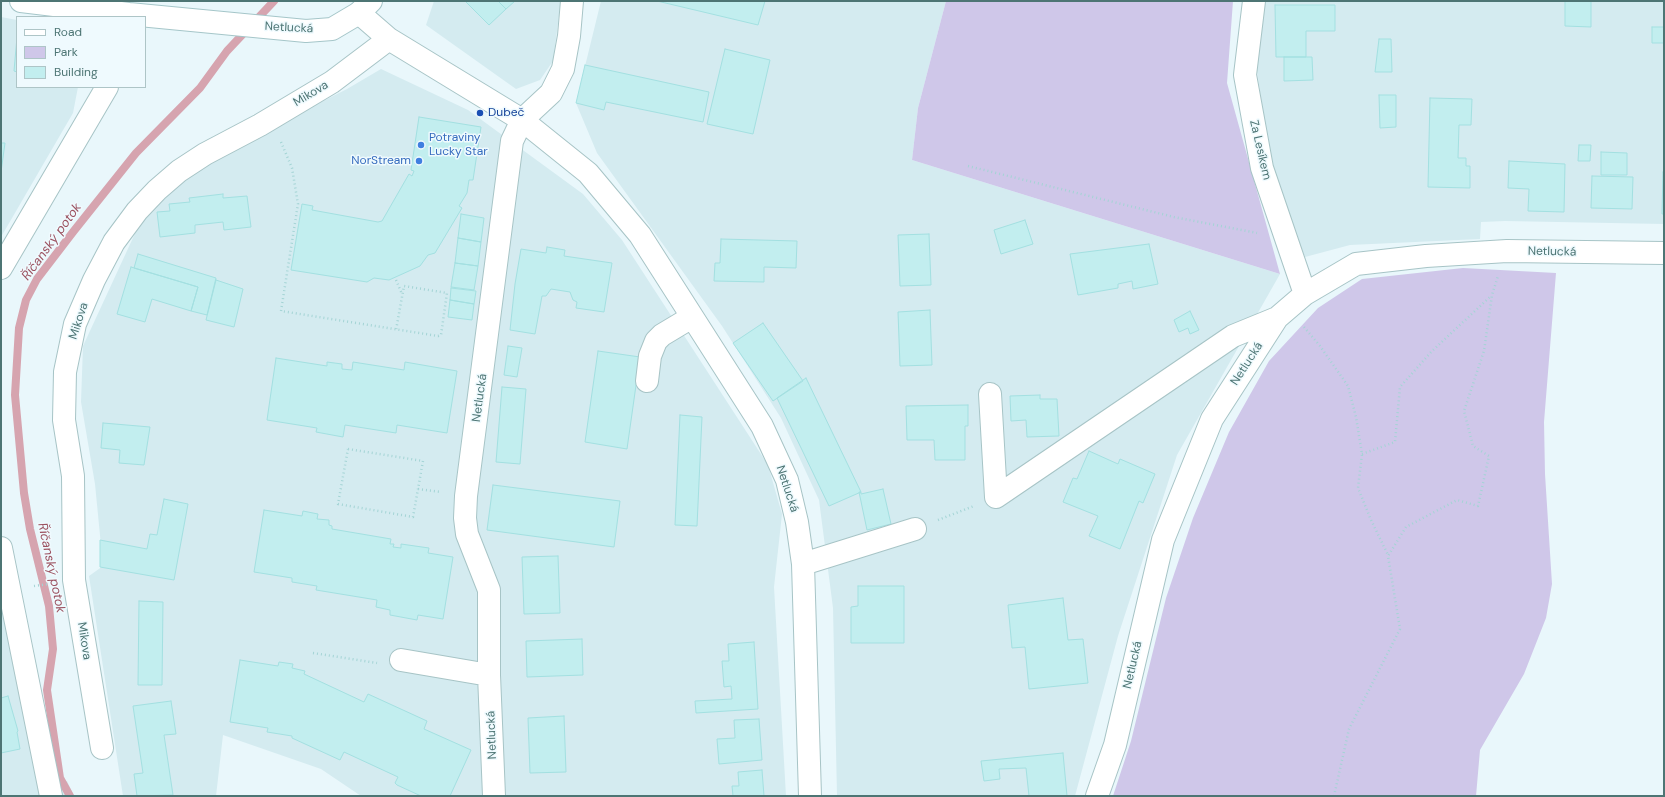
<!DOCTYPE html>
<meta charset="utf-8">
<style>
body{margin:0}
#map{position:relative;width:1665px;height:797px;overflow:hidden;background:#e9f7fb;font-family:"DM Sans",sans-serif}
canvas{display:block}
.frame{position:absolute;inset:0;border:2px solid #4d7574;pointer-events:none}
.legend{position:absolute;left:16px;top:16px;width:130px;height:72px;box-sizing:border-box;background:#effafe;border:1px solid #aec5c7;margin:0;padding:5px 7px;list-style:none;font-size:12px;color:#4d7574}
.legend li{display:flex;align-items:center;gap:8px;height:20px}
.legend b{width:20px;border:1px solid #aec5c7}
</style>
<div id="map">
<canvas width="1665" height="797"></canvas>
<div class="frame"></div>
<ul class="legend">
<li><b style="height:5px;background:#fff"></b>Road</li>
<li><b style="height:11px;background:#cfc7e9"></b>Park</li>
<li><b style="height:11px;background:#c2eeef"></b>Building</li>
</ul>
</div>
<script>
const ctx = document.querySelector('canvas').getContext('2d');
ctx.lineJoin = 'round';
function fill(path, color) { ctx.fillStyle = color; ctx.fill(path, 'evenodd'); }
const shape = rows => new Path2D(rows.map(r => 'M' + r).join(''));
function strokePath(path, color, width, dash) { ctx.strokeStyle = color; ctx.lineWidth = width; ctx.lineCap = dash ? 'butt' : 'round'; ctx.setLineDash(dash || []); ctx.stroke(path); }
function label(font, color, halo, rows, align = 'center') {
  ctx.font = font + ' "DM Sans",sans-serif'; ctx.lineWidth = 3; ctx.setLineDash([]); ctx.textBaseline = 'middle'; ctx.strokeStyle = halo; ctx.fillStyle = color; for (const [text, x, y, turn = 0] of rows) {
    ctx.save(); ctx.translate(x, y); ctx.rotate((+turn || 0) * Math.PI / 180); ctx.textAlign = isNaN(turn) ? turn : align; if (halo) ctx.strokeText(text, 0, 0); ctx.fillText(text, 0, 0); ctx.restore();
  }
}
const residential = shape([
 [434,1,561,1,553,61,540,80,516,89,426,25],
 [601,1,946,1,918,108,912,160,1280,274,1177,455,1118,636,1075,796,837,796,833,608,819,500,781,418,722,326,597,153,576,103],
 [1265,1,1664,1,1664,224,1505,221,1481,222,1480,239,1350,245,1305,257,1281,199,1269,158,1256,63],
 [1,17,17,20,17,87,78,87,73,113,1,237],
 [381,69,468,110,583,194,622,240,768,465,782,514,774,587,786,796,361,796,321,769,223,735,216,796,123,796,89,576,103,566,95,484,81,402,83,346,138,227,156,201,225,151,347,89],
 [1,600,40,796,1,796],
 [67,781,74,796,57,796,54,782]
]);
const green = shape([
 [946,1,1233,1,1227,83,1280,274,912,160,918,108],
 [1463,268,1556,273,1544,422,1545,474,1552,584,1546,618,1524,674,1480,750,1476,796,1113,796,1131,741,1166,598,1193,518,1229,432,1269,361,1318,308,1362,279]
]);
const stream = shape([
 [70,796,60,778,47,690,53,649,49,606,30,529,24,493,15,395,19,328,26,300,37,279,73,232,136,153,200,88,227,51,274,1]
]);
const building = shape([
 [465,1,498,1,506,9,489,25,465,1],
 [498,1,515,1,506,9,498,1],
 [657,1,765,1,758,25,657,1],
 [1565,1,1591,1,1591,27,1565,26,1565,1],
 [1275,5,1335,5,1335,31,1306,31,1306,57,1276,57,1275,5],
 [1652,27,1664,27,1664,43,1652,43,1652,27],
 [17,37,17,72,14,71,17,37],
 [1379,39,1391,39,1392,72,1375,72,1379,39],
 [725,49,770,60,753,134,707,124,725,49],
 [1284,57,1312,57,1313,80,1284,81,1284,57],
 [585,65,709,92,703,122,606,102,604,110,576,103,585,65],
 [1379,95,1396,95,1396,127,1380,128,1379,95],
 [1430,98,1472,99,1471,125,1459,125,1458,158,1466,158,1466,166,1470,166,1470,188,1428,187,1430,98],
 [419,117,481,127,473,180,469,180,467,193,459,206,462,208,435,253,428,255,420,266,389,280,374,278,367,282,291,270,302,204,313,206,312,210,378,222,382,221,409,174,412,176,414,171,411,170,419,117],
 [1,143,5,143,1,172,1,143],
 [1579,145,1591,145,1590,161,1578,161,1579,145],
 [1601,152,1627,153,1627,175,1601,175,1601,152],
 [1509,161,1565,164,1564,212,1528,211,1529,189,1508,188,1509,161],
 [1663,172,1664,172,1664,214,1662,214,1663,172],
 [1592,176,1633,177,1632,209,1591,208,1592,176],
 [223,194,223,198,247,196,251,227,224,230,223,222,195,225,195,233,160,237,157,212,170,211,169,204,190,202,189,198,223,194],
 [461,214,484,218,481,242,458,238,461,214],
 [1025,220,1033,244,1001,254,994,230,1025,220],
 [929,234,931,285,900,286,898,235,929,234],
 [458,238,481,242,478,266,455,263,458,238],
 [721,239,797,241,796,268,764,267,764,282,714,281,715,263,720,263,721,239],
 [1149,244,1158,284,1133,289,1132,281,1118,284,1118,288,1078,295,1070,254,1149,244],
 [547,247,565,250,564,256,612,263,604,312,576,308,577,302,573,300,570,292,551,289,546,296,542,296,535,334,510,330,515,284,521,249,546,253,547,247],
 [138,254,216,278,207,315,191,311,198,287,134,268,138,254],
 [455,263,478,266,474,290,451,287,455,263],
 [131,267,198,287,191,311,152,299,145,322,117,314,131,267],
 [216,280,243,289,234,327,206,320,216,280],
 [451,288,476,291,474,304,450,300,451,288],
 [450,300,474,304,472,320,448,317,450,300],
 [930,310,932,365,900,366,898,312,930,310],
 [1190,311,1199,330,1190,334,1188,328,1179,332,1174,320,1190,311],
 [763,323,803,381,773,401,733,343,763,323],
 [508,346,522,348,517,377,504,375,508,346],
 [598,351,640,357,627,449,585,442,598,351],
 [276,358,327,366,327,362,342,364,342,369,352,370,353,362,404,370,405,362,457,371,447,433,397,425,396,433,345,425,343,437,316,432,317,428,267,420,276,358],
 [806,378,861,492,829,506,777,398,806,378],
 [502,387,526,389,520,464,496,462,502,387],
 [1040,395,1040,399,1057,399,1059,436,1027,437,1026,420,1011,421,1010,396,1040,395],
 [968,405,968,426,965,426,965,460,935,460,934,440,907,440,906,406,968,405],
 [680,415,702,417,697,526,675,525,680,415],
 [103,423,150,427,144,465,119,463,120,450,101,448,103,423],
 [1089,451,1118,464,1120,459,1155,474,1143,503,1139,501,1120,549,1089,536,1098,516,1063,502,1073,478,1077,479,1089,451],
 [493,485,620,501,614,547,487,530,493,485],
 [883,489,891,524,867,530,859,492,861,492,861,494,883,489],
 [164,499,188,504,174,580,100,567,100,540,147,549,150,534,157,535,164,499],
 [264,510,302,516,303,511,318,514,317,519,329,520,329,525,332,526,332,529,391,539,390,544,394,544,393,547,401,548,401,544,429,548,428,553,453,557,443,619,418,615,417,620,390,615,390,610,376,607,377,600,316,590,317,586,292,582,292,578,254,572,264,510],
 [558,556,560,613,524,614,522,557,558,556],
 [858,586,904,586,904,643,851,643,851,607,858,606,858,586],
 [1063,598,1068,640,1083,639,1088,683,1029,689,1025,647,1012,648,1008,605,1063,598],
 [139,601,163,602,162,685,138,685,139,601],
 [582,639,583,675,527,677,526,641,582,639],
 [754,642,758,709,696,713,695,701,732,699,731,686,724,687,722,661,729,661,728,644,754,642],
 [240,660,278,666,279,662,293,664,292,668,305,671,304,674,364,702,368,694,427,721,424,729,471,750,450,796,421,796,397,785,395,783,398,777,344,752,340,760,292,738,292,736,267,732,268,728,230,722,240,660],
 [8,696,18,731,17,732,20,749,1,753,1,698,8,696],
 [171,701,176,734,164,735,173,795,137,796,134,774,143,773,133,706,171,701],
 [564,716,566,772,530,773,528,718,564,716],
 [759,719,762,760,719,764,717,739,735,738,734,720,759,719],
 [1063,753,1067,796,1029,796,1026,768,999,769,1000,779,984,781,981,761,1063,753],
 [762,770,764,796,733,796,732,786,739,786,738,772,762,770]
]);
const path = shape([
 [281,142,292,168,298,204,281,311,438,336,441,335,447,293,404,286,396,330],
 [968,166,1174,217,1257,233],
 [396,280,402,294],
 [1304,327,1320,346,1348,386,1356,417,1362,454,1358,488,1371,520,1388,555],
 [348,449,423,461,413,517,338,504,348,449],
 [1362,454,1395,442,1400,387,1432,351,1491,296],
 [418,489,441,492],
 [938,520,974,506],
 [34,586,49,584],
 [313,653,377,663],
 [1334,796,1349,729,1400,629,1388,556,1406,527,1457,500,1478,506,1489,456,1473,446,1464,411,1484,351,1492,295,1498,276]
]);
const street = shape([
 [1254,1,1245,75,1262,168,1305,294],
 [359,13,389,39,522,120,588,173,640,235,762,426,787,480,797,522,803,564,810,796],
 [1,268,107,87],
 [647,381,650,356,656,341,662,335,692,317],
 [990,394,996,497],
 [996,497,1233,336,1277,318],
 [1,548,51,796],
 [803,564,915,529],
 [401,660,489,675],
 [102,748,74,580,73,476,64,420,65,372,75,324,94,280,114,242,137,211,157,190,179,171,205,154,260,125,332,82,389,39],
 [494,796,489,675,489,590,467,534,465,518,466,496,512,141,522,120,551,93,563,69,569,36,572,1],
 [1097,796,1115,745,1163,540,1212,419,1277,318,1305,294,1356,264,1426,256,1507,251,1664,253]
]);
const secondary = shape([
 [21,1,129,14,306,31,332,29,359,13,371,1]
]);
const markers = [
 [480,113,4,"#1a4fb4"],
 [421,145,4,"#3f7fe0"],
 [419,161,4,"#3f7fe0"]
];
const streetNames = [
 ["Netlucká",289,28,3],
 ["Mikova",311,94,-31],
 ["Za Lesíkem",1260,150,77],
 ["Netlucká",1552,252,1],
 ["Mikova",79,321,-72],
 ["Netlucká",1247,364,-57],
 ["Netlucká",480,398,-82],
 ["Netlucká",787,489,72],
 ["Mikova",84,641,81],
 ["Netlucká",1133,665,-77],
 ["Netlucká",492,735,-92]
];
const transitNames = [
 ["Dubeč",488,113]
];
const shopNames = [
 ["Potraviny",429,138],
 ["Lucky Star",429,152],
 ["NorStream",411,161,"right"]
];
const waterNames = [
 ["Říčanský potok",52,242,-54],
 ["Říčanský potok",51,568,78]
];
fill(residential, '#d4ebf0');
fill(green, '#cfc7e9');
strokePath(stream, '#d6a4af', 8);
fill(building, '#c2eeef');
strokePath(building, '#a3e0e1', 1);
strokePath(street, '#a7c4c6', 24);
strokePath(secondary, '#a5c6c9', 24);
strokePath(path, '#a4d4d5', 2.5, [1, 3]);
strokePath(street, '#fff', 22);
strokePath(secondary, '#fff', 22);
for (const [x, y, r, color] of markers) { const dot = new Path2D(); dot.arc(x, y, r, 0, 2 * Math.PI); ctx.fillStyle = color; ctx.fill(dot); strokePath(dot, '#effafe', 1.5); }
label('12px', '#4d7574', '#effafe', streetNames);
label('12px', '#164399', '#effafe', transitNames, 'left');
label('12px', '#366cbe', '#effafe', shopNames, 'left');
label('italic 13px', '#9b5260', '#effafe', waterNames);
</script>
